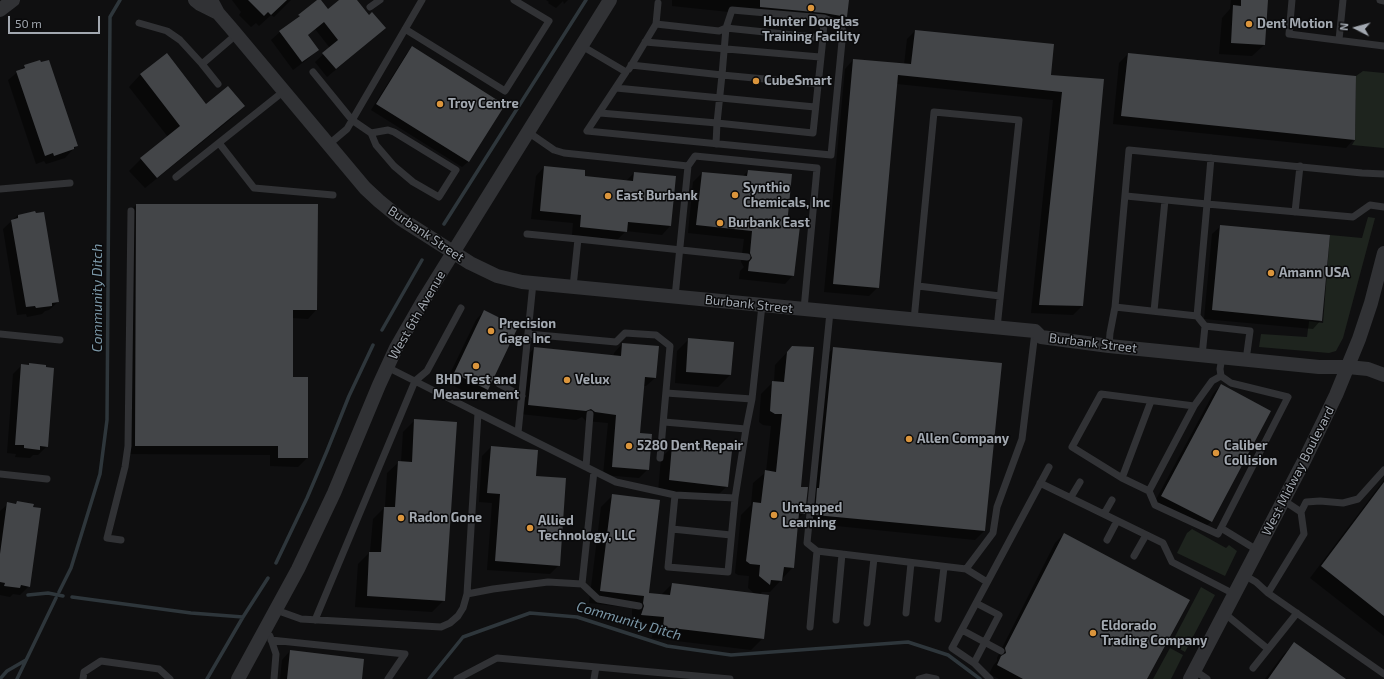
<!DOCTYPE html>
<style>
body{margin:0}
#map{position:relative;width:1384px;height:679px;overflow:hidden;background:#0f0f10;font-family:"Exo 2",sans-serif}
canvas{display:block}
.north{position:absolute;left:1336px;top:8px;width:40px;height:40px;-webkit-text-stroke:3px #0a0a0b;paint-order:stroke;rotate:276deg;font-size:11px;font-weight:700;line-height:16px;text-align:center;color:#a2a8b0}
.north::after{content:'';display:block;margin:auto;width:14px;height:18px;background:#a2a8b0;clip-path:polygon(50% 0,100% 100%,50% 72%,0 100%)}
.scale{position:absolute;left:8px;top:16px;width:92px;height:18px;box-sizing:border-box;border:2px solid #a2a8b0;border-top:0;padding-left:5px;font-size:12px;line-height:14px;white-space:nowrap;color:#a2a8b0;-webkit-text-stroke:3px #0a0a0b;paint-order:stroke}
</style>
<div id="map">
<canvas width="1384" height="679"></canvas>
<div class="north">N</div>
<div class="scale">50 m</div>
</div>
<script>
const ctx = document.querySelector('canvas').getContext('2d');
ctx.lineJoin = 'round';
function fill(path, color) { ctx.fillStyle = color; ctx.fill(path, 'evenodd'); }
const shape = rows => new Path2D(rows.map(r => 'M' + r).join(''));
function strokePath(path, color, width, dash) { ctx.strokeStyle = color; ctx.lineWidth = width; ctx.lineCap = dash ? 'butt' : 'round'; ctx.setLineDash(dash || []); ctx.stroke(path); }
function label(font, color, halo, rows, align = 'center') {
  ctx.font = font + ' "Exo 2",sans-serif'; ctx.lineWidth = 3; ctx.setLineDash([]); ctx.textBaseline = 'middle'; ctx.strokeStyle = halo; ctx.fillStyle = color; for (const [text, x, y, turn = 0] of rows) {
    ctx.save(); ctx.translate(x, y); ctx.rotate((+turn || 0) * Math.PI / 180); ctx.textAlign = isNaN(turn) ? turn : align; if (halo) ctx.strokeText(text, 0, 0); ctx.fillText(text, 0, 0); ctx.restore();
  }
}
const green = shape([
 [1363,71,1384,73,1384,148,1352,145,1355,140,1356,76],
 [1368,217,1375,218,1343,338,1336,351,1329,353,1259,347,1261,334,1307,337,1309,321,1323,323,1330,235,1362,238],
 [1192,529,1226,548,1229,545,1237,551,1225,576,1177,553,1187,533],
 [1201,587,1215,595,1185,652,1171,644],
 [1170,648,1183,655,1171,679,1153,679]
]);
const shadow = shape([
 [232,0,291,0,274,17,271,15,259,26,256,23,251,27,239,15,241,12],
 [319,0,328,10,340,0,356,0,369,16,385,28,376,36,327,77,315,62,330,48,315,29,307,36,317,50,309,58,293,70,271,40,280,32],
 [546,0,570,0,568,0,564,4,563,1,556,8,548,3,549,2],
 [672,0,848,0,846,16,837,25,815,21,672,6],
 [1231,0,1267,0,1264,45,1252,56,1219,54,1222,18,1230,9],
 [915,31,1050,76,1103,79,1082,306,1073,315,1031,313,1053,100,897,84,878,287,869,296,824,292,845,69,853,60,904,65,907,39],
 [412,48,503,105,468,162,462,167,371,110,407,53],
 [1128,54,1354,139,1346,148,1113,124,1119,63],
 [167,55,206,106,243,106,232,118,145,188,129,171,141,159,168,137,129,87,140,75],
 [25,66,76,146,65,158,46,164,44,161,36,164,8,80],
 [544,167,584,177,626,181,634,173,675,177,670,226,662,235,626,231,617,240,572,235,573,223,531,219,536,176],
 [748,171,786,225,793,275,785,284,739,279,740,271,744,267,741,262,744,239,688,233,693,182,702,173,742,177],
 [136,205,316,310,308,319,292,318,292,378,307,458,298,467,270,466,270,455,127,454,128,214],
 [18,215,58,302,49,310,45,311,42,314,27,317,26,314,17,315,3,229],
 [1221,226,1321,320,1313,329,1204,319,1212,234],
 [484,311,487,389,478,398,446,382,476,320],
 [689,339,733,343,730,375,718,387,675,383,677,351],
 [622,344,655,378,646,386,643,386,639,434,648,469,639,478,603,475,608,423,586,421,582,417,576,420,520,414,526,357,534,348,613,357,614,353],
 [792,347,800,488,804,513,797,520,793,567,770,592,762,592,760,594,763,638,751,650,652,638,653,629,630,626,633,619,632,615,632,608,589,603,601,507,612,496,648,594,661,595,672,584,755,594,748,588,749,576,738,575,735,573,741,515,751,505,753,483,766,472,771,426,763,425,759,422,761,394,773,382,774,382,775,365],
 [834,348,1001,364,984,531,975,540,807,523,825,356],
 [29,364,47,446,38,455,33,455,30,458,15,457,16,454,7,453,13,374,22,365,28,366],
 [1221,385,1269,412,1211,522,1202,530,1153,505,1213,394],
 [415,420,444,600,432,612,355,607,358,564,370,552,373,519,385,507,387,473,399,462,401,462,403,432],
 [673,446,727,486,715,498,658,492,661,458],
 [491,447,535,477,559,565,550,574,487,570,492,503,479,502,482,456],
 [1384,480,1384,636,1310,578],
 [17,502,29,586,20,595,13,594,10,597,0,595,0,511,8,504,15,505],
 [1064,534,1146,679,999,679,989,674,993,666,997,661,997,658,1055,543],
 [1295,643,1344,679,1265,679,1283,655],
 [290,651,360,679,280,679,282,660]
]);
const stream = shape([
 [444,224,586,0],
 [382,330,422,260],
 [276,563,307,498,327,451,349,396,373,345],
 [59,592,71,568,100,474,107,420,110,17,120,0],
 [28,595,48,593,63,596],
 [72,597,191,613,243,617],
 [0,679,7,671,26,660],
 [17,679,56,598],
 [207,679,243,617,268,578],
 [429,679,463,637,530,613,577,617,667,646,731,655,908,642,948,655,980,679]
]);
const building = shape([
 [248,0,287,0,271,15,268,12,264,16],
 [317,0,321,0,328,9,339,0,357,0,369,15,372,12,386,28,336,69,322,53,338,40,324,22,308,35,319,50,302,62,279,31,300,16,298,15],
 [760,0,849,0,847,17,824,13,760,7],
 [1241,0,1268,0,1265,45,1231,43,1233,5,1241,6],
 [915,30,1054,44,1051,75,1104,79,1083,306,1039,305,1062,92,898,75,879,288,833,284,853,59,911,64],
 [412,46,505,105,469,162,376,104],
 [167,53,206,104,228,86,245,106,157,178,140,158,180,126,140,74],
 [1128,53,1356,76,1355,140,1121,116],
 [40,60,41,62,49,60,78,146,74,147,74,149,54,156,53,153,45,156,16,71,25,68,24,65],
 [544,166,585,170,585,176,633,181,634,172,676,176,671,226,628,222,627,232,580,227,581,215,540,211],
 [748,170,792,174,787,225,800,226,794,276,748,271,749,262,752,258,750,253,752,231,696,225,702,172,747,176],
 [136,204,318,204,317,310,293,310,293,377,308,377,308,458,278,458,278,446,135,446],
 [35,211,36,213,44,212,59,302,52,303,52,306,36,308,35,306,26,307,11,220,18,218,18,215],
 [1220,225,1330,235,1322,321,1212,310],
 [484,310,518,327,488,390,454,373],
 [688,338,734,342,731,375,686,372],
 [622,343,659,346,656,378,645,377,640,433,652,434,649,470,612,467,616,415,595,412,591,409,586,411,528,405,534,347,621,356],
 [792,346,814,347,801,487,808,487,805,514,799,513,794,568,784,567,782,581,771,580,770,585,759,576,760,565,750,564,746,561,753,502,761,503,765,470,776,472,782,414,775,414,770,411,772,381,784,382,787,352],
 [833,347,1002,363,985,531,815,515,817,488,819,488],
 [29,363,46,365,46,367,54,368,48,447,40,446,40,450,24,448,24,445,15,445,21,364,29,365],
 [1221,384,1271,411,1212,522,1161,496],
 [414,419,457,422,445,601,367,596,369,552,381,552,384,507,395,507,398,461,412,462],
 [672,445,732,451,728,487,669,480],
 [491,446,538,450,536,476,566,478,560,566,495,561,500,494,487,493],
 [1384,482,1384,616,1321,566],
 [612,494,660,500,649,593,670,595,672,583,769,595,764,639,663,627,664,617,641,615,644,606,643,603,644,596,600,591],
 [17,501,34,504,33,507,41,508,30,587,21,585,20,588,4,586,5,583,0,582,0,554,7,502,16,504],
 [1064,533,1190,600,1147,679,1023,679,997,665,1001,656,1006,653,1005,648],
 [1294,642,1346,679,1268,679],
 [290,650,364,659,362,679,287,679]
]);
const service = shape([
 [1292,0,1289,34,1384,46],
 [1380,0,1384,1],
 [370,7,380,0],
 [139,23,167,31,180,40,202,64],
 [405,29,505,91,549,21,514,0],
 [823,38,824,18],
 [1339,40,1343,0],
 [645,42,820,57],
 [582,46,626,72,587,131,831,155,843,31,839,24,824,18,732,10,726,28,719,31,656,24],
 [631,65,722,75,717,123,813,133,823,38,726,28,722,75,818,84],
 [629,69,656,24,658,3],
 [313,72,352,120,371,133,376,145,394,166,413,182,439,197,456,170,394,132,388,130,371,133],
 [218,84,202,64,237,34],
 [616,88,815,107],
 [600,113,717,123,716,144],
 [528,132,554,150,564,153,688,166,675,297],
 [219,143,254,188,333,195],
 [328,145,347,129,422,0],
 [688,166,695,156,817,168,804,309],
 [176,177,284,91],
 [0,189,70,183],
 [1126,196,1207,204,1211,158],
 [1295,212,1300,166],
 [527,234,578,239],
 [918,286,1000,296],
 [573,287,578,239,747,257],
 [1115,307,1197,316,1205,326,1202,356],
 [1154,311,1165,200],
 [830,312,807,543,817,551,966,569,987,582],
 [1197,316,1207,204,1353,217,1370,205,1384,207],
 [914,320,934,112,1019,120,997,328],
 [1205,326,1250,331,1246,360],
 [0,334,60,340],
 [528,334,616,342,625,333,656,335,670,346,660,458],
 [1109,346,1110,333,1115,307,1129,150,1362,173,1384,174],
 [499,384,522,396],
 [666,393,752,399],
 [1194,406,1101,394,1072,447,1122,478,1149,491,1155,505,1218,534,1288,397,1231,383,1221,376,1220,369,1222,357],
 [664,422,746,429],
 [518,433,533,283],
 [586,467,590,414],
 [594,471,616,482,675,495,735,498,728,572,668,567,675,495],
 [0,474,47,479],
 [1122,478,1151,401],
 [1040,483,1163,543,1172,562,1234,594],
 [1149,491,1194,406,1212,381,1221,376],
 [1071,497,1080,482],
 [735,498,746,429,752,399,762,305],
 [1301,512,1306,502,1320,501,1343,503,1358,499,1384,470],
 [1104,514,1112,500],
 [1221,528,1257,550],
 [672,529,731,535],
 [121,540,107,538,125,467,128,446,131,211],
 [1107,540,1117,521],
 [1134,556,1146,535],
 [966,569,993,533,997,507,1022,439,1035,332],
 [1244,575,1256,582,1268,593,1384,674],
 [582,584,598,599,639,606],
 [1268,593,1304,534,1301,512,1283,500],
 [467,594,493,589,548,582,582,584,594,471,478,413],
 [276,610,301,619,441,627,450,623,458,616,463,608,467,594,478,413,387,367],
 [906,613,911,563],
 [1224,613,1268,649],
 [938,619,944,567],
 [315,620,415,381,427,371,461,308],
 [836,620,842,554],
 [867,623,874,558],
 [810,627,817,551],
 [962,630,1001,651],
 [270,636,276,654,274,679],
 [271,640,405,654,388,679],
 [974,663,999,615,976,603],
 [1253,668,1297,613],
 [1194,670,1207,679],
 [83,679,84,672,101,661,159,669,170,679],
 [457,679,497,658,730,679],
 [594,679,596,667],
 [919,679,926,677,936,679],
 [990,679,974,663,952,648,1049,467]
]);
const minor = shape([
 [195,0,200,4,218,13],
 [211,0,218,13,231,28,365,188,379,201,401,219,470,263,497,276,522,282,1035,331,1041,337,1109,346,1319,367,1348,367,1368,369,1384,375],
 [0,10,13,0],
 [238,679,298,569,334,493,379,385,396,348,423,301,610,0],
 [1190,679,1305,459,1336,395,1359,339,1371,303,1384,253]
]);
const markers = [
 [811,8,4,"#db953c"],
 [1249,24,4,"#db953c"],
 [756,81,4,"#db953c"],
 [440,104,4,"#db953c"],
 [735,195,4,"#db953c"],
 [608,196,4,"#db953c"],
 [720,223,4,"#db953c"],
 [1271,273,4,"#db953c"],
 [491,331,4,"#db953c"],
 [476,366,4,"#db953c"],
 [567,380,4,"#db953c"],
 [909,439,4,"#db953c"],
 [629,446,4,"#db953c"],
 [1216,453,4,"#db953c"],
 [774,515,4,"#db953c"],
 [401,518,4,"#db953c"],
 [530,528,4,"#db953c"],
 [1093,633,4,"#db953c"]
];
const poiNames = [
 ["Hunter Douglas",811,22,"center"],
 ["Training Facility",811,37,"center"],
 ["Dent Motion",1257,24],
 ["CubeSmart",764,81],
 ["Troy Centre",448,104],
 ["Synthio",743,188],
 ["Chemicals, Inc",743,203],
 ["East Burbank",616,196],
 ["Burbank East",728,223],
 ["Amann USA",1279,273],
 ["Precision",499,324],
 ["Gage Inc",499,339],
 ["BHD Test and",476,380,"center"],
 ["Measurement",476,395,"center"],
 ["Velux",575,380],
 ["Allen Company",917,439],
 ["5280 Dent Repair",637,446],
 ["Caliber",1224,446],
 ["Collision",1224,461],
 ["Untapped",782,508],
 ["Learning",782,523],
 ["Radon Gone",409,518],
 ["Allied",538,521],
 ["Technology, LLC",538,536],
 ["Eldorado",1101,626],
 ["Trading Company",1101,641]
];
const streetNames = [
 ["Burbank Street",426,234,34],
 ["Burbank Street",749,304,6],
 ["West 6th Avenue",417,315,-60],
 ["Burbank Street",1093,343,7],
 ["West Midway Boulevard",1298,471,-63]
];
const waterNames = [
 ["Community Ditch",97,298,-90],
 ["Community Ditch",629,621,16]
];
fill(green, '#1e241e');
fill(shadow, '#0007');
strokePath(stream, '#2e363b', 3.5);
fill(building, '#434548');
strokePath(service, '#313235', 7);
strokePath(minor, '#313235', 14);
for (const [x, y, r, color] of markers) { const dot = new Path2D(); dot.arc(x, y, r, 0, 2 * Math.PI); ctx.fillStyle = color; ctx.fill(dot); strokePath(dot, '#0a0a0b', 1.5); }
label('bold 13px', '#a2a8b0', '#0a0a0b', poiNames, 'left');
label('13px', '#a2a8b0', '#0a0a0b', streetNames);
label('italic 14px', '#7c98a8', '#0a0a0b', waterNames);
</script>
